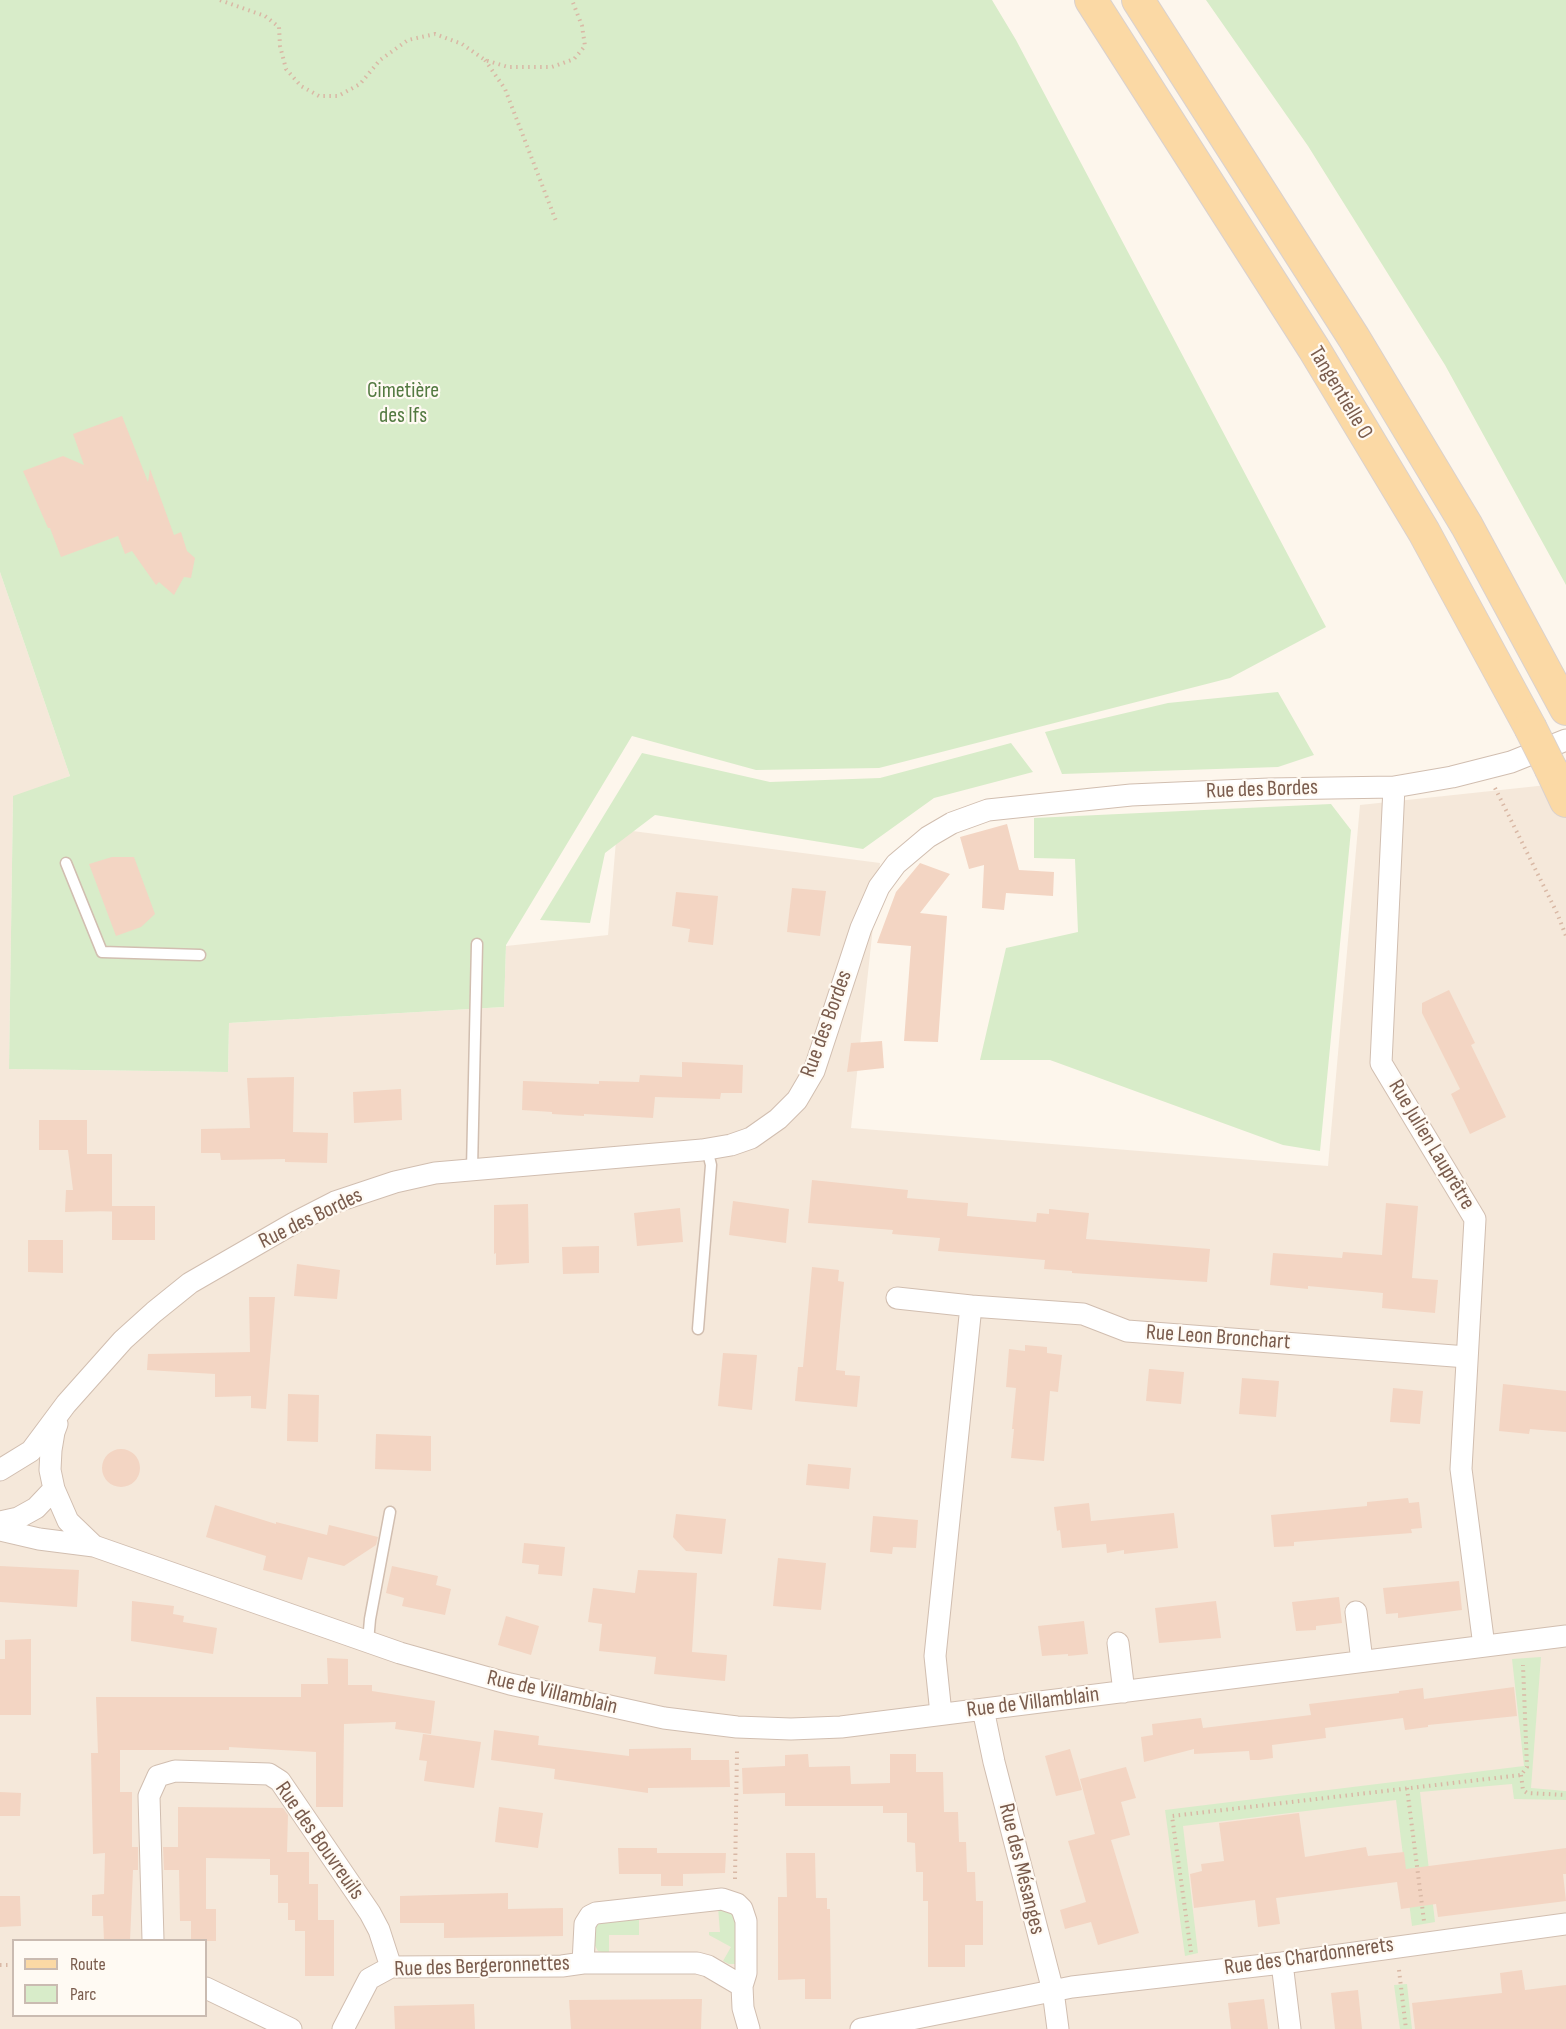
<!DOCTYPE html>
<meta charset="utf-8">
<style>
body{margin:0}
#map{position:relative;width:1566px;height:2029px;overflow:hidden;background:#fdf6ec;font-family:"Sofia Sans Condensed",sans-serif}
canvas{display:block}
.legend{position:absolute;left:12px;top:1939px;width:195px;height:78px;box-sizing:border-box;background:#fffaf3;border:2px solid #cabbb1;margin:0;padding:8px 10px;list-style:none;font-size:18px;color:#7a5c4d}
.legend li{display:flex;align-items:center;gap:12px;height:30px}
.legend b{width:30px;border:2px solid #cabbb1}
</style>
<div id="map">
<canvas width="1566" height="2029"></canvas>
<ul class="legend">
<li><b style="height:8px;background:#fbd9a5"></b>Route</li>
<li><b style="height:16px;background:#d8ecc9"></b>Parc</li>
</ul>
</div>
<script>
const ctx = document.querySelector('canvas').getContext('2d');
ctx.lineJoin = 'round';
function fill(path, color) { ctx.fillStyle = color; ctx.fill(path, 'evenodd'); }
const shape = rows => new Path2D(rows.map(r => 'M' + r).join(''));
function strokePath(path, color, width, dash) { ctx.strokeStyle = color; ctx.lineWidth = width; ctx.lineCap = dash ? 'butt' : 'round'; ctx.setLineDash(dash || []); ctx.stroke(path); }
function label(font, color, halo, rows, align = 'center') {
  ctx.font = font + ' "Sofia Sans Condensed",sans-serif'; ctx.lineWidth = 4.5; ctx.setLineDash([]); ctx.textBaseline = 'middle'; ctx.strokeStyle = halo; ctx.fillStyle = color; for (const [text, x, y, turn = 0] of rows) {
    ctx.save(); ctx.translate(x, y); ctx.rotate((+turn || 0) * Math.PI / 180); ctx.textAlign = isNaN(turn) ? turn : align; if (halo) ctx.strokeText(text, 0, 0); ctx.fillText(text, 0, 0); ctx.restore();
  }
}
const residential = shape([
 [0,572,70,776,13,797,9,1069,228,1072,229,1023,504,1007,506,946,608,935,617,829,880,863,851,1128,1328,1166,1360,805,1566,783,1566,2029,0,2029],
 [14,1940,206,1940,206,2016,14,2016]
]);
const green = shape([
 [0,0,992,0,1016,40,1326,627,1230,678,879,768,756,770,632,736,506,945,504,1007,229,1023,228,1072,9,1069,13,796,70,776,0,572],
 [1206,0,1566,0,1566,585,1445,365,1308,146],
 [1278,692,1314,755,1278,767,1062,774,1045,732,1168,703],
 [1011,743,1033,772,934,798,863,849,655,815,605,853,590,923,540,920,642,753,770,782,880,778],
 [1331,804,1351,830,1320,1151,1283,1145,1050,1060,980,1060,1006,948,1078,932,1075,859,1034,858,1034,818],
 [1541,1657,1531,1788,1566,1791,1566,1800,1514,1799,1512,1784,1420,1792,1435,1922,1412,1926,1396,1800,1183,1826,1198,1953,1185,1956,1165,1810,1524,1766,1512,1659],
 [718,1907,726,1907,737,1916,739,1959,735,1964,729,1964,723,1961,731,1947,709,1935,709,1932,720,1932],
 [639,1914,639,1935,609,1935,609,1954,598,1951,592,1940,594,1928,598,1922],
 [1407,1984,1412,2029,1400,2029,1394,1985]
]);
const building = shape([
 [122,416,148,482,150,469,174,535,181,532,187,551,195,558,191,578,184,577,174,595,159,582,156,585,132,551,125,554,118,536,61,557,50,528,48,528,23,471,63,456,84,465,73,434],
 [1007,824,1019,870,1054,872,1053,896,1006,893,1004,910,982,908,984,865,969,869,960,837],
 [112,857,134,857,155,914,141,927,116,936,89,864],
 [920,863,950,874,920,913,947,916,938,1042,904,1041,911,946,877,943,896,892],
 [792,888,826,891,820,936,787,932],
 [676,892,718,896,713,945,688,942,690,929,672,926],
 [1449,990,1475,1043,1471,1045,1506,1117,1470,1134,1451,1094,1460,1089,1422,1013,1422,1003],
 [882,1041,884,1068,847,1072,851,1043],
 [682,1062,743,1065,742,1093,721,1093,720,1099,655,1097,653,1118,584,1114,584,1116,552,1114,552,1112,522,1110,523,1081,599,1084,599,1081,639,1082,640,1075,682,1077],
 [294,1077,293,1132,328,1133,327,1163,285,1162,285,1159,221,1160,220,1153,201,1153,201,1129,250,1128,247,1078],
 [401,1089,402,1120,354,1123,353,1092],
 [39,1120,87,1120,87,1154,112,1154,112,1211,65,1212,66,1190,73,1190,68,1150,39,1150],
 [812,1180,908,1190,907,1198,968,1203,967,1216,1036,1222,1037,1213,1049,1214,1049,1209,1089,1213,1086,1239,1210,1249,1207,1282,1072,1273,1072,1271,1044,1269,1045,1260,938,1251,940,1238,892,1234,893,1230,808,1223],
 [733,1201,789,1209,786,1243,729,1235],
 [1386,1203,1418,1206,1412,1278,1438,1280,1435,1313,1382,1308,1383,1293,1308,1286,1308,1289,1270,1285,1273,1253,1342,1258,1343,1252,1382,1255],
 [528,1204,529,1263,496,1265,496,1253,494,1254,494,1205],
 [112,1206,155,1206,155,1240,112,1240],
 [680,1208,683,1242,637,1246,634,1213],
 [28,1240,63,1240,63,1273,28,1272],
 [599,1246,599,1273,563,1274,562,1247],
 [297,1264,340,1270,337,1299,294,1296],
 [812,1267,839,1270,838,1281,844,1282,836,1370,845,1371,845,1375,860,1376,857,1407,795,1401,798,1367,803,1367],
 [249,1297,275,1297,266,1409,251,1408,251,1396,215,1397,215,1374,147,1370,148,1354,250,1352],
 [1025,1345,1047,1347,1047,1353,1062,1355,1058,1392,1050,1391,1044,1461,1011,1458,1014,1429,1012,1429,1016,1388,1006,1387,1009,1349,1025,1351],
 [723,1353,757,1355,752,1410,718,1406],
 [1149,1369,1184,1372,1181,1404,1146,1401],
 [1242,1378,1279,1381,1276,1417,1239,1414],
 [1503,1384,1566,1391,1566,1432,1530,1429,1529,1434,1499,1431],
 [1393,1388,1423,1391,1420,1424,1390,1422],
 [288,1394,319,1395,318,1442,287,1441],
 [376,1434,431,1436,431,1471,375,1469],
 '102 1468a19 19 0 1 1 38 0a19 19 0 1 1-38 0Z',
 [808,1464,851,1468,849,1489,806,1485],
 [1408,1498,1409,1503,1419,1502,1422,1528,1411,1529,1412,1533,1294,1542,1294,1546,1274,1547,1271,1515,1367,1506,1367,1502],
 [1089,1503,1091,1521,1174,1513,1178,1548,1124,1554,1124,1550,1107,1553,1106,1544,1062,1548,1060,1530,1057,1531,1054,1507],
 [215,1505,276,1524,276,1522,327,1535,329,1525,378,1537,376,1545,344,1566,308,1557,302,1580,263,1570,266,1556,206,1537],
 [676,1514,726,1519,722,1554,686,1551,673,1537],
 [873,1516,918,1520,916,1548,893,1547,892,1554,870,1552],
 [524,1543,565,1547,562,1576,538,1574,539,1565,522,1563],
 [778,1558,826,1563,821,1610,773,1606],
 [0,1566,79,1570,77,1607,0,1602],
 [392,1566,438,1576,436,1585,451,1589,445,1615,402,1606,404,1598,386,1593],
 [638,1570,697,1573,692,1652,727,1655,725,1681,654,1674,656,1657,599,1651,602,1624,588,1622,593,1588,635,1593],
 [1459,1581,1462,1610,1398,1618,1398,1613,1386,1614,1383,1588],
 [1339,1597,1342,1623,1316,1626,1316,1630,1296,1631,1292,1602],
 [132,1601,174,1606,173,1614,184,1616,183,1622,217,1628,213,1654,131,1641],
 [1216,1601,1221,1638,1159,1643,1155,1608],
 [506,1616,539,1626,531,1655,498,1645],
 [1084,1621,1088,1654,1068,1656,1068,1654,1042,1656,1038,1626],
 [31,1639,31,1715,0,1715,0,1659,5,1659,5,1640],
 [327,1658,348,1659,348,1685,372,1685,372,1691,435,1701,431,1734,395,1729,396,1722,344,1724,343,1807,316,1807,316,1752,229,1747,229,1750,120,1750,120,1792,132,1792,132,1847,138,1847,138,1870,133,1870,130,1941,104,1941,103,1916,92,1916,92,1895,104,1894,105,1853,93,1854,91,1753,98,1753,96,1697,301,1697,301,1684,328,1684],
 [1514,1687,1517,1716,1428,1725,1428,1727,1405,1730,1403,1718,1325,1728,1326,1738,1272,1745,1273,1758,1259,1760,1250,1760,1249,1751,1194,1754,1194,1749,1144,1762,1141,1737,1153,1735,1152,1724,1201,1718,1203,1728,1311,1715,1309,1704,1399,1693,1399,1691,1423,1688,1424,1699],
 [494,1730,539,1736,538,1745,629,1756,629,1749,691,1748,691,1760,729,1760,730,1787,648,1788,648,1793,554,1779,555,1769,491,1760],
 [423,1734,481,1742,474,1788,424,1781,427,1761,419,1760],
 [1070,1749,1082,1790,1056,1796,1045,1756],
 [808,1754,809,1767,850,1766,851,1784,890,1783,890,1754,916,1754,916,1772,943,1772,944,1812,958,1812,959,1842,966,1842,967,1872,975,1872,976,1901,983,1901,983,1945,965,1945,965,1967,928,1967,928,1901,923,1901,923,1872,916,1872,915,1843,907,1842,907,1813,883,1813,883,1806,785,1806,785,1793,743,1794,742,1768,785,1766,785,1755],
 [1126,1767,1136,1798,1121,1802,1130,1835,1111,1840,1139,1933,1098,1945,1091,1922,1065,1929,1060,1910,1086,1902,1068,1841,1095,1834,1080,1779],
 [0,1792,21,1793,20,1816,0,1816],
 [178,1807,283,1808,288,1815,287,1852,309,1852,309,1884,318,1884,318,1920,334,1920,334,1976,305,1976,305,1931,295,1931,295,1920,288,1920,288,1903,278,1903,278,1875,270,1875,270,1859,206,1858,206,1909,216,1909,216,1941,191,1941,191,1921,180,1921,179,1870,164,1870,163,1847,178,1847],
 [499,1807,543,1813,538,1848,495,1842],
 [1299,1813,1305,1857,1366,1847,1368,1856,1404,1852,1406,1869,1566,1848,1566,1874,1563,1874,1566,1901,1438,1917,1436,1904,1401,1909,1397,1882,1276,1898,1280,1924,1258,1927,1255,1900,1194,1908,1190,1874,1202,1871,1201,1864,1224,1861,1219,1823],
 [618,1848,657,1848,657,1853,726,1853,725,1873,683,1874,683,1886,661,1886,661,1874,619,1874],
 [786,1853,815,1853,816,1898,827,1898,827,1909,830,1909,831,1999,805,1999,805,1979,778,1980,778,1897,787,1897],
 [508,1893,508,1909,563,1908,563,1936,444,1938,444,1923,400,1923,400,1896],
 [0,1896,20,1896,21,1926,0,1927],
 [1522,1970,1525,1990,1566,1985,1566,2029,1415,2029,1412,2003,1502,1993,1500,1973],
 [1358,1990,1362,2029,1335,2029,1331,1993],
 [702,1999,701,2029,571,2029,569,2000],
 [1264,1999,1268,2029,1231,2029,1228,2003],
 [474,2004,475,2029,395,2029,394,2006]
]);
const path = shape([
 [220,0,265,16,279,27,280,46,286,69,301,86,319,96,338,96,360,84,380,60,408,40,435,34,462,44,485,60,508,67,552,67,574,59,585,46,582,26,572,0],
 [485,60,505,89,556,221],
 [1495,788,1557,913,1566,936],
 [1521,1775,1523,1790,1527,1793,1566,1795],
 [1407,1788,1424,1921],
 [735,1879,737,1751],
 [1191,1952,1172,1816,1521,1775,1527,1767,1523,1665],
 [0,1965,14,1965],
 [1399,1970,1406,2029]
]);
const service = shape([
 [66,863,102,952,200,955],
 [472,1169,477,944],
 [698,1329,711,1165,707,1149],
 [368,1642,370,1619,390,1512]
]);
const minor = shape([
 [1394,787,1381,1063,1475,1219,1461,1469,1484,1646],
 [897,1298,971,1306],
 [57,1424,54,1432,51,1450,50,1470,54,1489,68,1521,94,1546],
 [0,1470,31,1451,66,1404,123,1340,154,1312,190,1283,294,1223,335,1202,395,1182,435,1173,702,1150,731,1145,751,1138,778,1119,797,1100,814,1071,861,928,879,887,896,864,928,837,952,823,988,810,1131,795,1269,789,1394,787,1452,777,1511,762,1566,740],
 [0,1522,18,1518,36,1508,54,1489],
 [0,1530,39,1539,94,1546,400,1653,510,1684,664,1718,737,1727,791,1729,841,1727,1566,1636],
 [1356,1612,1362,1661],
 [1118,1643,1124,1692],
 [983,1709,994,1762,1053,1991,1058,2029],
 [941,1714,935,1656,971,1306,1083,1314,1127,1331,1467,1357],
 [153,1940,149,1796,158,1776,175,1771,269,1774,280,1781,370,1913,379,1930,391,1967],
 [583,1963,585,1924,590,1916,596,1913,722,1899,737,1904,742,1909,746,1921,746,1973,742,1986],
 [1282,1963,1290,2029],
 [206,1988,291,2029],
 [343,2029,369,1979,391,1967,562,1966,583,1963,697,1963,708,1966,742,1986,743,2008,749,2029],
 [861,2029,1072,1987,1282,1963,1566,1924]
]);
const primary = shape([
 [1091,0,1314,349,1424,532,1530,727],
 [1138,0,1354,338,1467,526,1566,709],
 [1551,769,1566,801]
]);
const primaryBridge = shape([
 [1530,727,1551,769]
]);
const parkNames = [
 ["Cimetière",403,391],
 ["des Ifs",403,416]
];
const streetNames = [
 ["Tangentielle O",1340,393,59],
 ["Rue des Bordes",1262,790,-2],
 ["Rue des Bordes",827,1024,-70],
 ["Rue Julien Lauprêtre",1431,1145,59],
 ["Rue des Bordes",311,1219,-26],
 ["Rue Leon Bronchart",1218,1338,4],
 ["Rue de Villamblain",552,1693,13],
 ["Rue de Villamblain",1033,1703,-7],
 ["Rue des Bouvreuils",319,1841,55],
 ["Rue des Mésanges",1021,1869,76],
 ["Rue des Chardonnerets",1309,1957,-8],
 ["Rue des Bergeronnettes",482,1967,-2]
];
fill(residential, '#f5e8da');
fill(green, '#d8ecc9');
fill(building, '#f3d5c3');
strokePath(service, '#d1beb0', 13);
strokePath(minor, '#d1beb0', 23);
strokePath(primary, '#dad1cd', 34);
strokePath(path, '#d9b8a5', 4, [1.5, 4.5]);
strokePath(service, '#fff', 10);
strokePath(minor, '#fff', 21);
strokePath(primary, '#fbd9a5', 32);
strokePath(primaryBridge, '#dad1cd', 34, []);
strokePath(primaryBridge, '#fbd9a5', 32);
label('22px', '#537a41', '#fffaf3', parkNames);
label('22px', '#7a5c4d', '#fffaf3', streetNames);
</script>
